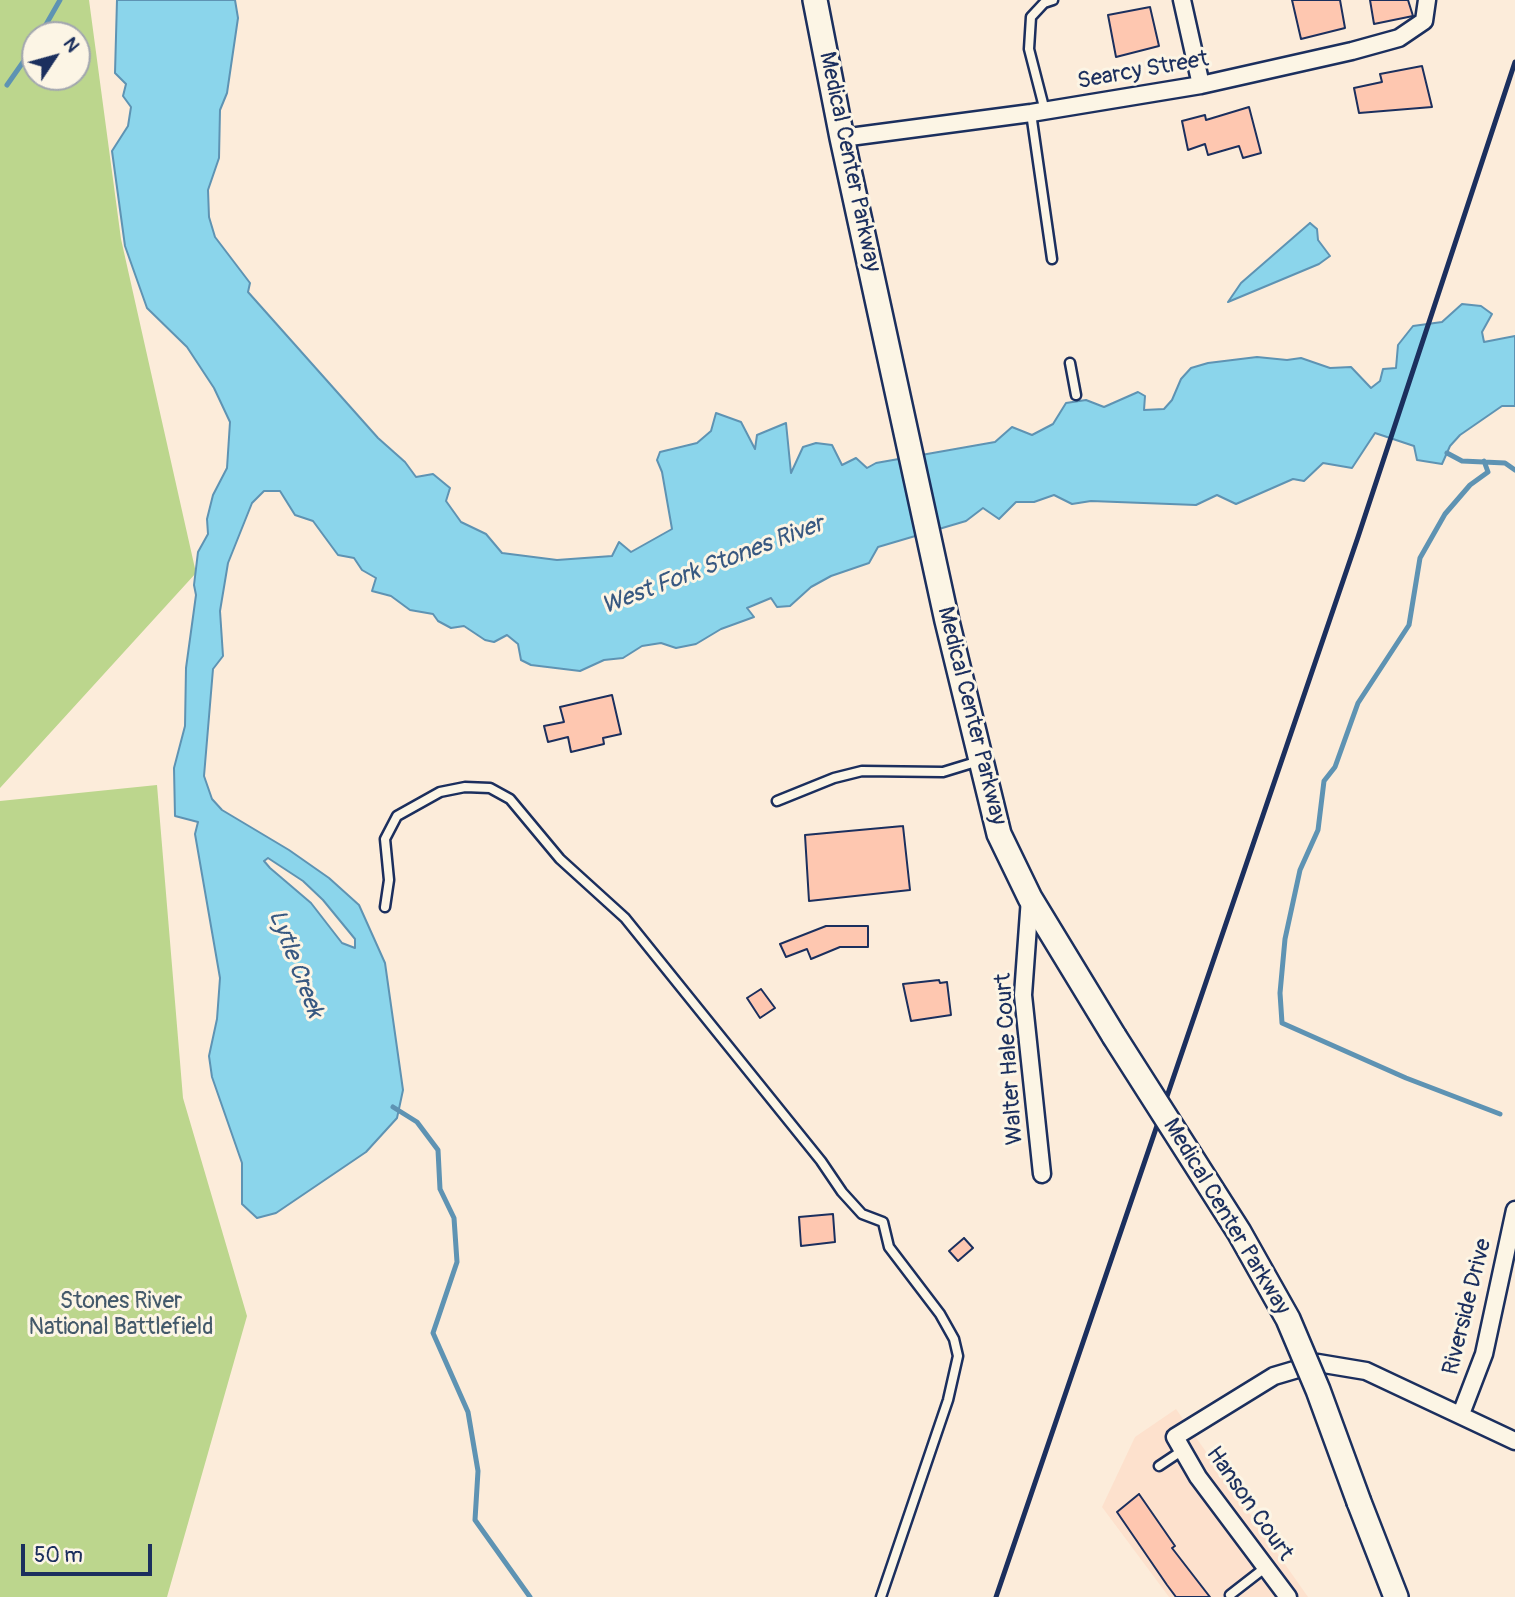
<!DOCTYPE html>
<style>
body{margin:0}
#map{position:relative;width:1515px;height:1597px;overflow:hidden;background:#fcecda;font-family:Pangolin,sans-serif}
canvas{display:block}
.north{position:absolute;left:21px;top:21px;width:70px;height:70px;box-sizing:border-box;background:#fcf5e5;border:2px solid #a2a6af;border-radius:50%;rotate:54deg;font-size:19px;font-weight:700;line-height:28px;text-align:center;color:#1b2f5e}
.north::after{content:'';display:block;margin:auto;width:24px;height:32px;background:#1b2f5e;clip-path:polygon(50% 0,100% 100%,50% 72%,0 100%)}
.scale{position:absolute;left:21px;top:1544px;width:131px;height:32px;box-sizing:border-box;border:4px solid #1b2f5e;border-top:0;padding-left:9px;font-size:21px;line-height:24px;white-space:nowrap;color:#1b2f5e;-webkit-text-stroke:5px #fcf5e5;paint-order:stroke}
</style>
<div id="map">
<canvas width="1515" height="1597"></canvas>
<div class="north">N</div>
<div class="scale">50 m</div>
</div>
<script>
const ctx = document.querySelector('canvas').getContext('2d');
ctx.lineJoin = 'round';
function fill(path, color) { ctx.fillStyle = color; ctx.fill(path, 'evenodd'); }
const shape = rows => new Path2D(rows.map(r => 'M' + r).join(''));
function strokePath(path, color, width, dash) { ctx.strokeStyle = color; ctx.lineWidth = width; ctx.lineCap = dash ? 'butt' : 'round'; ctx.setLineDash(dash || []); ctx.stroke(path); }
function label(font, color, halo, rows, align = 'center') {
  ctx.font = font + ' Pangolin,sans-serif'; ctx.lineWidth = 6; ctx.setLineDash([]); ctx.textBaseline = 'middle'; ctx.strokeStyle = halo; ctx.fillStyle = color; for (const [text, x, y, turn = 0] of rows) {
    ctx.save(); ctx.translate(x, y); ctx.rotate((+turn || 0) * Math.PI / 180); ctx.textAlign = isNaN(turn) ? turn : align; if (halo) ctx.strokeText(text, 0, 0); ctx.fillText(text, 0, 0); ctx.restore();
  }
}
const built = shape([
 [1176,1409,1308,1597,1169,1597,1102,1507,1135,1437]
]);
const green = shape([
 [0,0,89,0,121,239,196,573,0,788],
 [35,35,77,35,77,77,35,77],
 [157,785,183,1098,247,1316,167,1597,0,1597,0,801]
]);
const water = shape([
 [117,0,235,0,238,18,227,93,220,110,219,158,208,190,209,217,215,237,250,283,248,292,378,438,405,462,416,477,433,474,450,488,446,501,461,522,486,534,502,553,557,560,612,556,619,542,631,552,672,529,662,472,657,460,660,452,697,443,711,431,716,413,741,422,755,449,757,435,786,423,791,473,803,447,816,443,832,445,842,465,856,458,867,468,876,463,995,442,1012,427,1032,435,1053,424,1066,403,1086,400,1104,407,1138,392,1145,396,1144,410,1164,409,1172,400,1181,379,1191,368,1208,363,1257,357,1287,360,1301,358,1330,368,1351,367,1371,388,1380,381,1383,369,1396,368,1398,345,1413,326,1442,322,1462,304,1481,306,1492,314,1482,332,1484,342,1515,336,1515,406,1502,406,1460,435,1450,446,1442,464,1417,460,1414,446,1375,433,1352,468,1323,463,1304,481,1293,479,1236,504,1217,495,1196,505,1091,501,1072,504,1054,495,1034,502,1016,502,999,519,983,508,966,521,878,547,869,563,831,576,811,587,790,606,777,607,771,598,747,608,754,617,721,629,696,644,676,648,661,643,642,646,623,658,604,660,580,671,531,665,521,660,518,644,507,635,494,642,485,640,464,626,451,628,438,621,433,614,410,610,391,596,372,591,376,578,362,570,354,558,338,555,313,521,295,515,280,491,264,491,252,503,228,563,220,611,223,656,213,669,204,776,212,799,222,810,289,850,329,878,359,905,385,963,403,1090,397,1118,366,1152,276,1213,257,1218,242,1204,242,1163,212,1077,209,1056,217,1019,220,978,195,834,198,822,175,816,174,768,185,726,186,668,196,595,194,585,198,552,208,534,207,519,213,495,227,468,230,422,214,388,187,347,147,308,125,246,112,151,128,126,131,107,123,96,126,84,115,73,117,0],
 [268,858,303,881,323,900,355,939,355,948,342,943,311,903,270,868,264,861,268,858],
 [1310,223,1317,229,1318,240,1330,256,1319,264,1228,302,1241,283,1310,223]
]);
const stream = shape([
 [40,35,60,0],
 [7,85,35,45],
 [1447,453,1462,461,1505,463,1515,470],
 [1484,461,1488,472,1470,485,1445,514,1420,558,1409,625,1358,703,1335,767,1324,781,1318,830,1300,870,1285,939,1280,993,1282,1023,1406,1078,1500,1114],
 [393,1107,417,1122,438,1150,440,1189,454,1218,457,1262,433,1333,468,1412,478,1471,475,1520,530,1597]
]);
const building = shape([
 [1292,0,1340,0,1345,28,1301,39,1292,0],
 [1370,0,1408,0,1413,16,1374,24,1370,0],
 [1150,7,1159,46,1116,57,1108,15,1150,7],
 [1422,66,1432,107,1359,113,1354,88,1382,82,1380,74,1422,66],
 [1249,107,1261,153,1243,158,1239,146,1208,155,1205,144,1188,150,1182,121,1205,115,1206,120,1249,107],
 [612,695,621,734,603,738,604,744,571,752,568,737,548,742,544,726,564,722,560,707,612,695],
 [903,826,910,890,809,901,805,835,903,826],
 [826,926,868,926,868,947,840,947,811,959,807,949,786,957,780,944,826,926],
 [939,980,940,983,947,982,951,1015,911,1021,903,984,939,980],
 [761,989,775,1008,760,1018,747,998,761,989],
 [833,1214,835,1242,801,1246,799,1217,833,1214],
 [964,1238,973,1248,958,1261,949,1251,964,1238],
 [1139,1494,1175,1546,1172,1548,1210,1597,1176,1597,1167,1585,1117,1512,1139,1494]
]);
const service = shape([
 [1045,111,1029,49,1031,17,1044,3,1053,0],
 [1031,113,1052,259],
 [1070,363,1076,395],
 [777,801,834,778,862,771,943,772,979,761],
 [385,907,389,880,385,839,397,816,440,792,465,787,490,788,510,799,560,859,625,918,821,1161,842,1192,862,1214,883,1222,889,1247,940,1314,954,1339,958,1356,948,1400,881,1597],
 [1159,1466,1183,1450],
 [1230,1595,1266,1567]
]);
const minor = shape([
 [1182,0,1201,85],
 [842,138,1031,113,1201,85,1352,51,1399,38,1424,21,1427,0],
 [1030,898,1023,995,1042,1174],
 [1461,1414,1484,1354,1515,1210],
 [1288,1597,1198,1477,1175,1437,1274,1376,1318,1363,1366,1371,1515,1441]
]);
const secondary = shape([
 [815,0,842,138,947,621,999,834,1030,898,1114,1036],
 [1359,1502,1396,1597]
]);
const rail = shape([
 [996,1597,1358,537,1515,62]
]);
const secondaryBridge = shape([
 [1114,1036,1239,1232,1288,1319,1318,1390,1359,1502]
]);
const streetNames = [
 ["Searcy Street",1143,71,-10],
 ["Medical Center Parkway",849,162,78],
 ["Medical Center Parkway",971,716,76],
 ["Walter Hale Court",1010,1059,-94],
 ["Medical Center Parkway",1226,1217,59],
 ["Riverside Drive",1468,1307,-76],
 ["Hanson Court",1249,1504,55]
];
const parkNames = [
 ["Stones River",121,1302],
 ["National Battlefield",121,1328]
];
const waterNames = [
 ["West Fork Stones River",713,566,-21],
 ["Lytle Creek",295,964,69]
];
fill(built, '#fde1cd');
fill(green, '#bcd68d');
fill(water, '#8bd5eb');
strokePath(water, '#5e93b3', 2);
strokePath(stream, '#5e93b3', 5);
fill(building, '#fec7b0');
strokePath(building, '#1b2f5e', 2);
strokePath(service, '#1b2f5e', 13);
strokePath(minor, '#1b2f5e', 21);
strokePath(secondary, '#1b2f5e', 28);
strokePath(service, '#fcf5e5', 8);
strokePath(minor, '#fcf5e5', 16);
strokePath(secondary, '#fcf5e5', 23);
strokePath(rail, '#1b2f5e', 5);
strokePath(secondaryBridge, '#1b2f5e', 28, []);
strokePath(secondaryBridge, '#fcf5e5', 23);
label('23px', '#1b2f5e', '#fcf5e5', streetNames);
label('23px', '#43596a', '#fcf5e5', parkNames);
label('italic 24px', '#375881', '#fcf5e5', waterNames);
</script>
